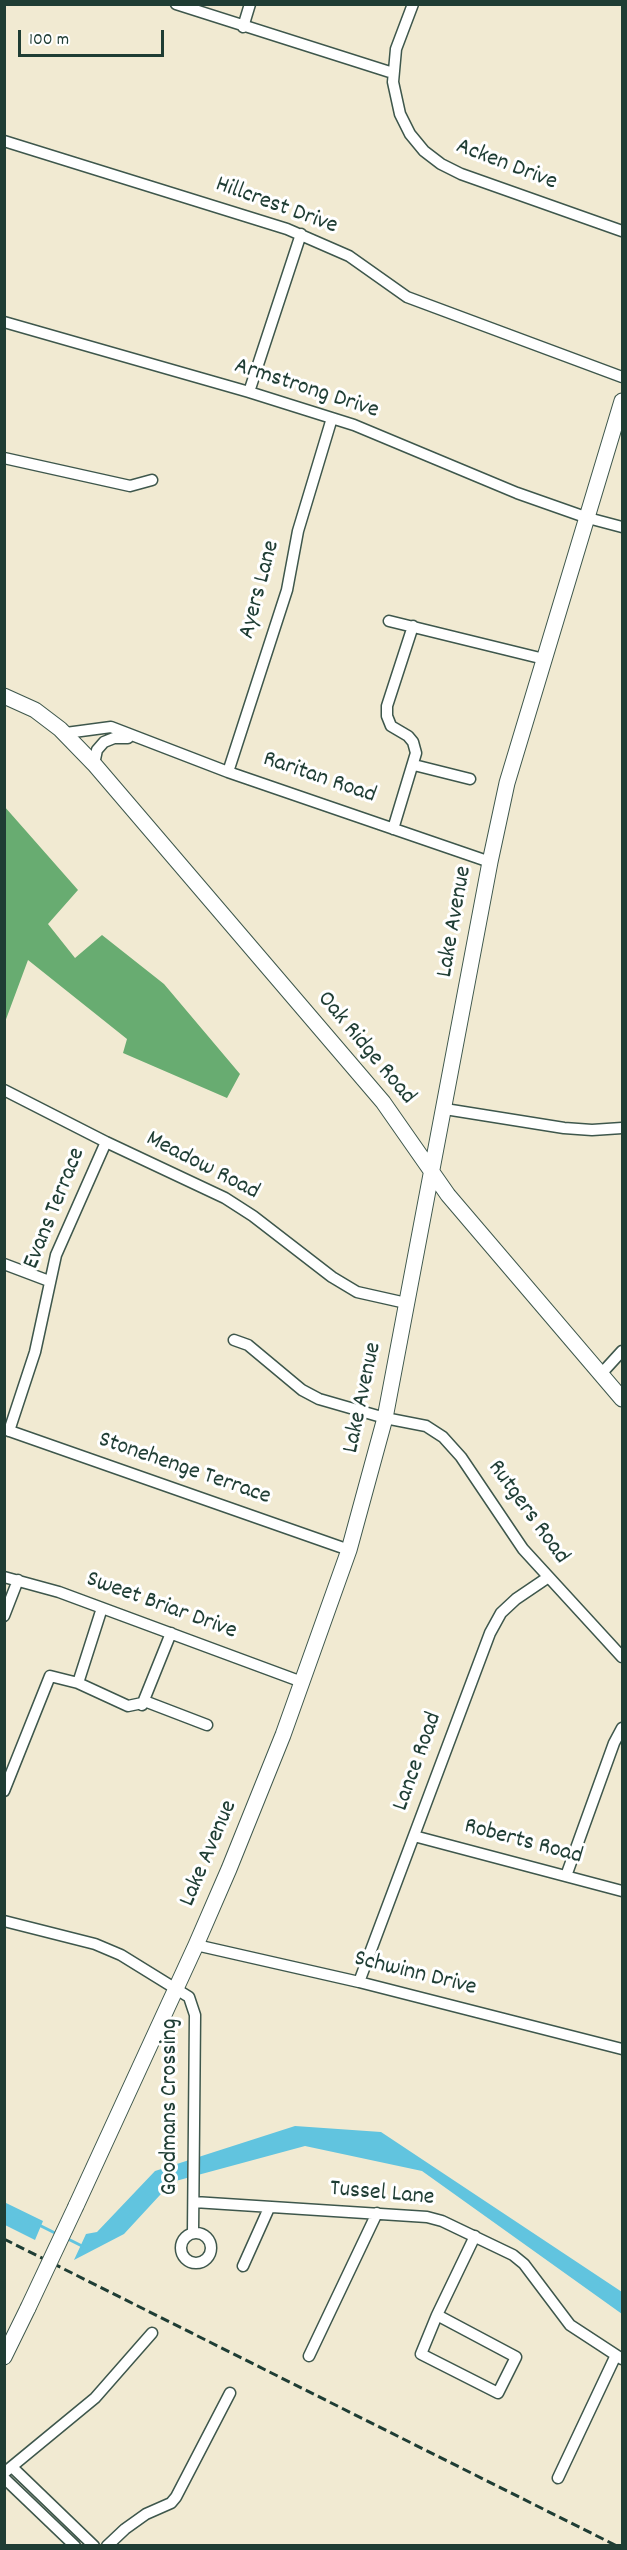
<!DOCTYPE html>
<style>
body{margin:0}
#map{position:relative;width:627px;height:2550px;overflow:hidden;background:#f1ead2;font-family:Dekko,sans-serif}
canvas{display:block}
.frame{position:absolute;inset:0;border:6px solid #1f3d34;pointer-events:none}
.scale{position:absolute;left:18px;top:30px;width:146px;height:27px;box-sizing:border-box;border:3px solid #1f3d34;border-top:0;padding-left:8px;font-size:18px;line-height:21px;white-space:nowrap;color:#1f3d34;-webkit-text-stroke:4px #fff;paint-order:stroke}
</style>
<div id="map">
<canvas width="627" height="2550"></canvas>
<div class="frame"></div>
<div class="scale">100 m</div>
</div>
<script>
const ctx = document.querySelector('canvas').getContext('2d');
ctx.lineJoin = 'round';
function fill(path, color) { ctx.fillStyle = color; ctx.fill(path, 'evenodd'); }
const shape = rows => new Path2D(rows.map(r => 'M' + r).join(''));
function strokePath(path, color, width, dash) { ctx.strokeStyle = color; ctx.lineWidth = width; ctx.lineCap = dash ? 'butt' : 'round'; ctx.setLineDash(dash || []); ctx.stroke(path); }
function label(font, color, halo, rows, align = 'center') {
  ctx.font = font + ' Dekko,sans-serif'; ctx.lineWidth = 6; ctx.setLineDash([]); ctx.textBaseline = 'middle'; ctx.strokeStyle = halo; ctx.fillStyle = color; for (const [text, x, y, turn = 0] of rows) {
    ctx.save(); ctx.translate(x, y); ctx.rotate((+turn || 0) * Math.PI / 180); ctx.textAlign = isNaN(turn) ? turn : align; if (halo) ctx.strokeText(text, 0, 0); ctx.fillText(text, 0, 0); ctx.restore();
  }
}
const forest = shape([
 [4,806,78,890,48,924,75,958,102,935,164,984,240,1074,227,1098,123,1053,127,1039,28,960,5,1022]
]);
const water = shape([
 [295,2126,381,2132,622,2292,622,2314,422,2171,305,2146,172,2182,124,2234,74,2260,86,2234,97,2232,155,2171],
 [4,2202,43,2221,35,2240,5,2225]
]);
const stream = shape([
 [39,2225,57,2234],
 [66,2238,84,2247]
]);
const street = shape([
 [176,4,393,73],
 [413,4,396,49,393,82,400,114,410,134,424,151,441,164,461,174,622,231],
 [243,27,250,4],
 [4,141,287,229,349,256,407,297,622,377],
 [4,322,249,392,354,425,517,493,588,518,622,527],
 [249,392,301,234],
 [4,458,130,486,152,480],
 [389,621,544,659],
 [66,733,111,727,228,772,490,862],
 [94,764,97,750,104,742,114,738,128,738],
 [414,765,470,779],
 [228,772,287,590,298,531,332,418],
 [393,829,416,753,413,742,408,736,391,726,387,716,387,706,413,626],
 [4,1090,106,1142,225,1198,253,1216,332,1277,357,1292,406,1303],
 [445,1109,564,1128,592,1130,622,1128],
 [4,1264,49,1281],
 [234,1340,248,1345,302,1390,319,1399,385,1418,426,1426,443,1437,461,1457,523,1549,622,1657],
 [601,1374,622,1351],
 [4,1429,349,1550],
 [9,1431,35,1352,56,1255,106,1142],
 [4,1577,59,1592,302,1682],
 [4,1616,18,1580],
 [78,1683,102,1608],
 [142,1705,171,1633],
 [4,1791,50,1676,78,1683,128,1706,147,1702,207,1725],
 [414,1836,622,1891],
 [566,1876,614,1743,622,1728],
 [4,1921,95,1944,121,1955,189,1997,195,2015,193,2233],
 [196,1945,359,1982,622,2049],
 [359,1982,490,1633,501,1613,516,1599,547,1578],
 [194,2202,427,2217,442,2221,513,2255,524,2264,570,2325,622,2359],
 '181 2248a15 15 0 1 1 30 0a15 15 0 1 1-30 0Z',
 [243,2266,269,2208],
 [437,2315,516,2357,498,2393,421,2354,437,2315],
 [437,2315,475,2236],
 [309,2356,377,2213],
 [12,2467,94,2546],
 [4,2473,95,2398,152,2333],
 [4,2478,75,2546],
 [558,2478,616,2355],
 [107,2546,125,2529,146,2514,171,2503,176,2497,230,2393]
]);
const secondary = shape([
 [4,696,35,710,60,729,94,764,383,1102,448,1195,622,1399],
 [76,2206,196,1945,229,1869,283,1735,349,1550,385,1418,490,862,507,783,622,401],
 [4,2357,28,2308]
]);
const rail = shape([
 [4,2239,617,2546]
]);
const secondaryBridge = shape([
 [28,2308,76,2206]
]);
const streetNames = [
 ["Acken Drive",506,166,21],
 ["Hillcrest Drive",276,207,20],
 ["Armstrong Drive",306,390,18],
 ["Ayers Lane",261,590,-75],
 ["Raritan Road",319,779,19],
 ["Lake Avenue",456,922,-80],
 ["Oak Ridge Road",365,1049,50],
 ["Meadow Road",202,1167,27],
 ["Evans Terrace",56,1209,-68],
 ["Lake Avenue",364,1398,-78],
 ["Stonehenge Terrace",184,1470,19],
 ["Rutgers Road",527,1513,54],
 ["Sweet Briar Drive",161,1607,20],
 ["Lance Road",419,1762,-70],
 ["Roberts Road",523,1843,15],
 ["Lake Avenue",210,1854,-67],
 ["Schwinn Drive",415,1975,14],
 ["Goodmans Crossing",172,2107,-90],
 ["Tussel Lane",382,2195,5]
];
fill(forest, '#68ac71');
fill(water, '#61c4df');
strokePath(stream, '#61c4df', 3);
strokePath(street, '#3e574c', 13);
strokePath(secondary, '#3e574c', 17);
strokePath(street, '#fff', 10);
strokePath(secondary, '#fff', 15);
strokePath(rail, '#1f3d34', 3, [9, 4.5]);
strokePath(secondaryBridge, '#3e574c', 17, []);
strokePath(secondaryBridge, '#fff', 15);
label('24px', '#1f3d34', '#fff', streetNames);
</script>
